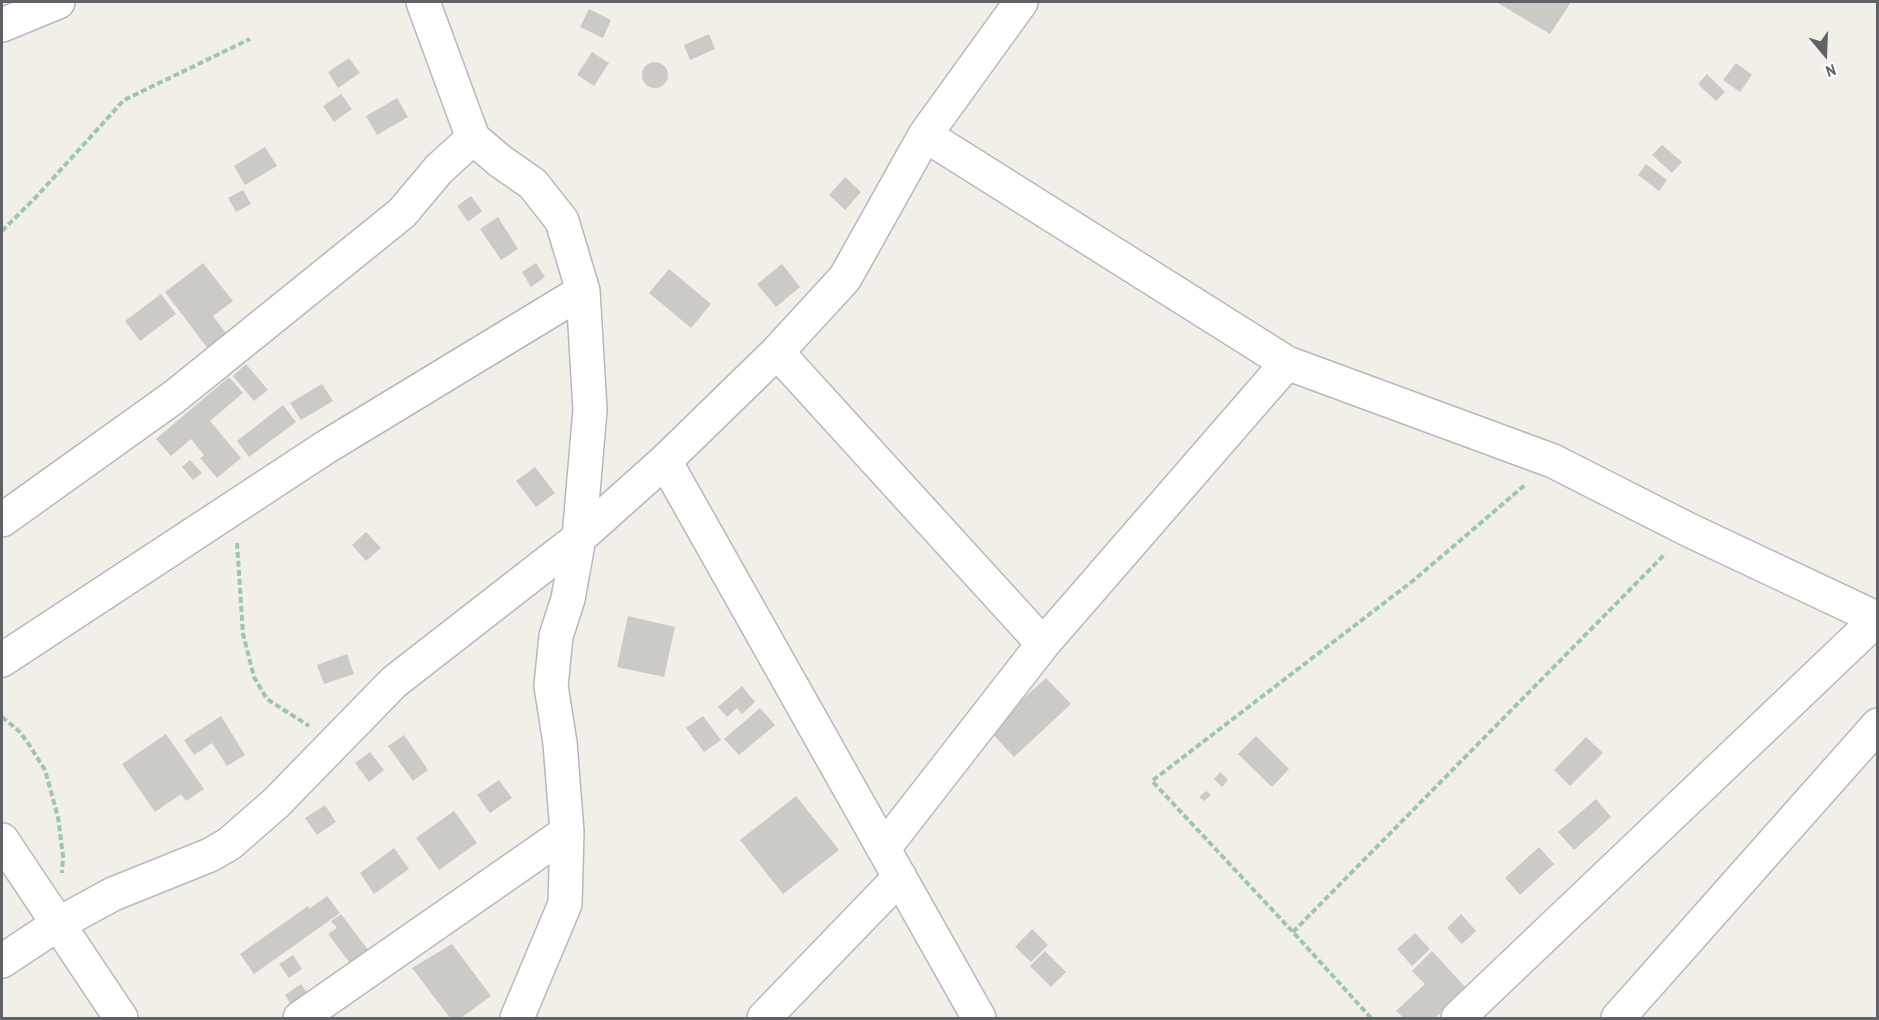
<!DOCTYPE html>
<style>
body{margin:0}
#map{position:relative;width:1879px;height:1020px;overflow:hidden;background:#f1efe8;font-family:"Archivo Narrow",sans-serif}
canvas{display:block}
.frame{position:absolute;inset:0;border:3px solid #5f6368;pointer-events:none}
.north{position:absolute;left:1795px;top:24px;width:60px;height:60px;-webkit-text-stroke:4px #fff;paint-order:stroke;rotate:161deg;font-size:16px;font-weight:700;line-height:24px;text-align:center;color:#5f6368}
.north::after{content:'';display:block;margin:auto;width:21px;height:27px;background:#5f6368;clip-path:polygon(50% 0,100% 100%,50% 72%,0 100%)}
</style>
<div id="map">
<canvas width="1879" height="1020"></canvas>
<div class="frame"></div>
<div class="north">N</div>
</div>
<script>
const ctx = document.querySelector('canvas').getContext('2d');
ctx.lineJoin = 'round';
function fill(path, color) { ctx.fillStyle = color; ctx.fill(path, 'evenodd'); }
const shape = rows => new Path2D(rows.map(r => 'M' + r).join(''));
function strokePath(path, color, width, dash) { ctx.strokeStyle = color; ctx.lineWidth = width; ctx.lineCap = dash ? 'butt' : 'round'; ctx.setLineDash(dash || []); ctx.stroke(path); }
const building = shape([
 [1496,2,1571,2,1550,34],
 [589,9,611,20,603,38,580,27],
 [709,34,715,49,690,60,684,45],
 [592,52,609,63,594,86,577,75],
 [349,58,360,73,338,88,328,72],
 '642 75a13 13 0 1 1 26 0a13 13 0 1 1-26 0Z',
 [1736,63,1752,75,1740,92,1723,80],
 [1707,74,1725,92,1716,101,1698,84],
 [341,94,352,109,334,122,323,106],
 [397,98,408,117,377,135,366,116],
 [1662,145,1682,162,1672,173,1652,155],
 [265,147,277,166,245,185,234,166],
 [1646,164,1667,180,1659,191,1638,175],
 [845,177,861,192,845,210,829,195],
 [243,190,251,204,236,212,228,198],
 [471,196,482,211,468,222,457,206],
 [498,217,518,249,501,260,480,229],
 [203,263,233,301,213,316,231,340,212,354,165,292],
 [536,263,545,277,531,287,522,272],
 [782,264,800,287,776,307,757,284],
 [669,269,711,304,691,328,649,293],
 [161,294,176,314,140,341,125,321],
 [246,364,268,390,254,401,233,376],
 [229,377,243,393,210,421,241,458,217,478,200,458,204,455,191,439,171,456,156,439],
 [322,384,333,401,301,420,290,403],
 [283,405,296,422,249,457,237,441],
 [190,460,202,473,193,480,182,467],
 [535,467,555,493,536,507,516,481],
 [366,532,381,548,366,561,352,545],
 [628,616,675,627,664,677,617,667],
 [347,654,354,674,324,684,317,665],
 [1046,678,1071,704,1014,757,989,730],
 [742,686,755,702,742,714,737,708,727,717,718,707],
 [760,708,775,725,739,755,724,739],
 [221,716,245,755,227,766,212,743,194,755,184,740],
 [703,716,721,740,704,752,686,728],
 [166,734,204,789,186,801,181,794,155,812,122,764],
 [404,735,428,770,413,781,388,746],
 [1256,736,1289,769,1272,787,1238,754],
 [1586,737,1603,753,1570,786,1554,770],
 [370,752,384,770,369,782,355,763],
 [1220,772,1228,780,1222,787,1214,779],
 [499,780,512,798,490,813,477,795],
 [1206,791,1211,795,1204,801,1199,797],
 [796,796,839,850,783,894,740,840],
 [1596,799,1611,817,1574,850,1558,832],
 [325,805,336,822,317,835,305,818],
 [454,811,477,843,439,870,416,838],
 [1539,847,1554,864,1520,895,1505,878],
 [394,848,409,869,374,894,360,873],
 [327,896,340,913,254,974,240,954,308,906,309,909],
 [341,914,374,958,356,971,328,934,337,928,331,921],
 [1461,914,1476,931,1462,944,1447,928],
 [1032,929,1048,945,1031,962,1015,947],
 [1415,933,1430,949,1412,966,1397,949],
 [452,944,491,996,461,1018,450,1018,412,968],
 [1045,951,1066,972,1051,987,1030,966],
 [1432,951,1467,989,1435,1018,1404,1018,1396,1011,1425,984,1412,971],
 [293,955,302,969,289,978,279,964],
 [301,984,312,1000,296,1012,285,995]
]);
const path = shape([
 [2,231,36,197,124,100,250,39],
 [237,543,243,634,254,677,267,699,309,726],
 [2,717,19,731,28,743,45,770,58,817,63,856,62,873],
 [1293,932,1665,554],
 [1371,1018,1293,932,1152,781,1414,580,1525,485]
]);
const minor = shape([
 [423,2,473,138,500,161,533,184,562,221,583,291,590,410,579,538,568,599,556,636,551,686,560,743,567,832,565,904,517,1018],
 [2,25,58,2],
 [925,135,1287,363,1553,461,1689,530,1878,619],
 [777,352,1043,644],
 [665,461,979,1018],
 [2,520,174,397,402,213,439,169,473,138],
 [2,660,326,447,583,291],
 [2,840,121,1018],
 [884,848,1043,644,1287,363],
 [2,961,58,924,113,894,210,855,229,844,276,803,394,682,579,538,665,461,777,352,845,278,925,135,1021,2],
 [300,1018,567,832],
 [764,1018,900,877],
 [1458,1018,1877,619],
 [1618,1018,1878,725]
]);
fill(building, '#cccac5');
strokePath(minor, '#b5b8bc', 36);
strokePath(path, '#9cc7a9', 4, [6, 3]);
strokePath(minor, '#fff', 33);
</script>
